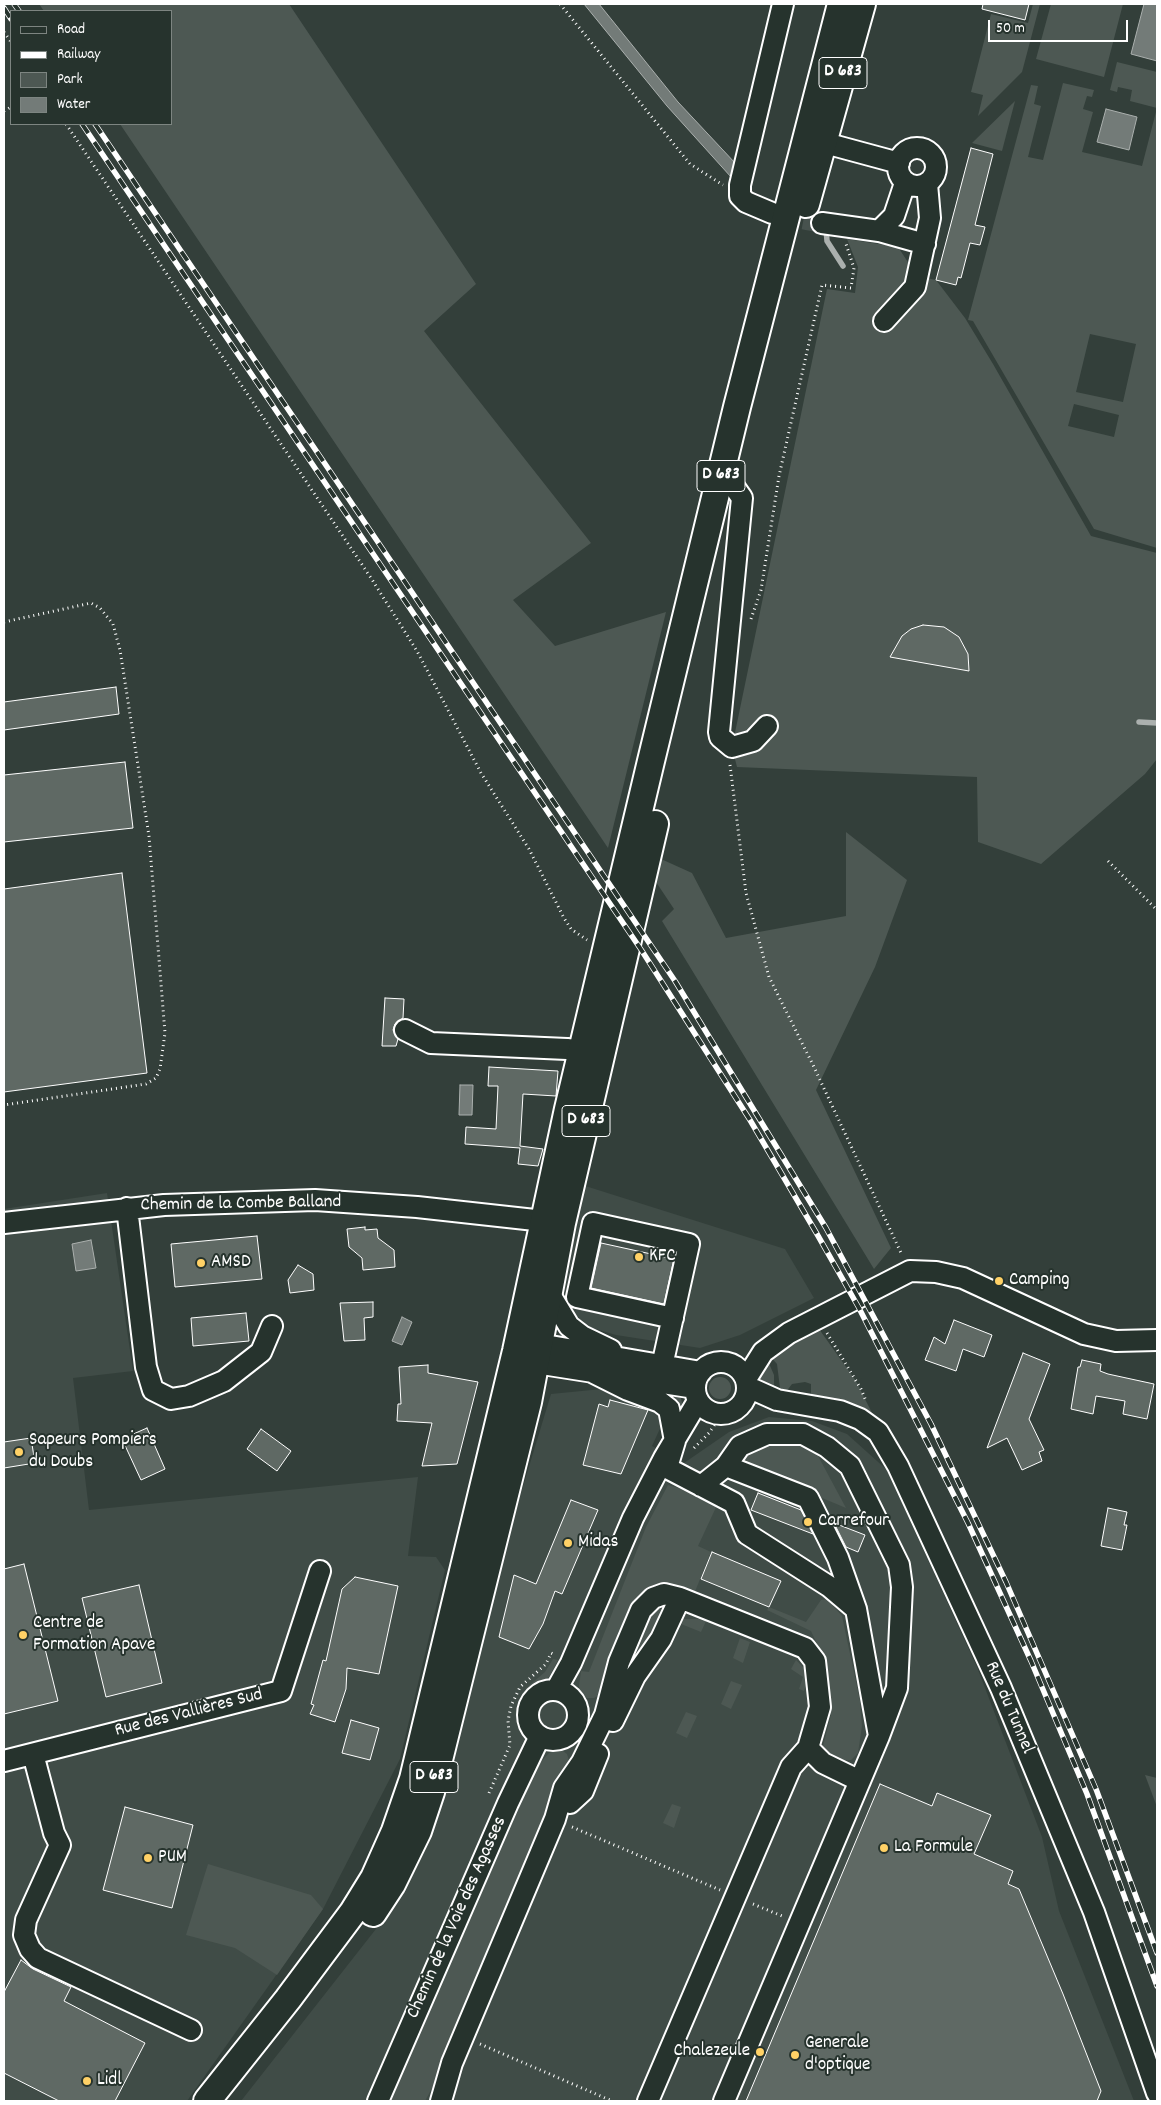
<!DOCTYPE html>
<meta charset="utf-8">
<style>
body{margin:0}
#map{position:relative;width:1161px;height:2105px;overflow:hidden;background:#333f3a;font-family:Dekko,sans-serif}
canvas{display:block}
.frame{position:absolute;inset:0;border:5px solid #fff;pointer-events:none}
.legend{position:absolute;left:10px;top:10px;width:162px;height:115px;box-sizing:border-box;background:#26332d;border:1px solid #7d8581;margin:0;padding:6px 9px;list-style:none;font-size:15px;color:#fff}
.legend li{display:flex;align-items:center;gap:10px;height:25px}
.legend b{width:25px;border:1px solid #7d8581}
.scale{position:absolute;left:988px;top:20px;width:140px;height:22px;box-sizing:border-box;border:2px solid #fff;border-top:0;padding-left:6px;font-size:15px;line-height:18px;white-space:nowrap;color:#fff;-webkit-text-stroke:4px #26332d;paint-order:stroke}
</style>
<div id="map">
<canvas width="1161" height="2105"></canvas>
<div class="frame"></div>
<ul class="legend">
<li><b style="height:6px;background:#26332d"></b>Road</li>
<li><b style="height:6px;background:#fff"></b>Railway</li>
<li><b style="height:14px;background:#4d5853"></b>Park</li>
<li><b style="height:14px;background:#737b78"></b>Water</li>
</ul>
<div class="scale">50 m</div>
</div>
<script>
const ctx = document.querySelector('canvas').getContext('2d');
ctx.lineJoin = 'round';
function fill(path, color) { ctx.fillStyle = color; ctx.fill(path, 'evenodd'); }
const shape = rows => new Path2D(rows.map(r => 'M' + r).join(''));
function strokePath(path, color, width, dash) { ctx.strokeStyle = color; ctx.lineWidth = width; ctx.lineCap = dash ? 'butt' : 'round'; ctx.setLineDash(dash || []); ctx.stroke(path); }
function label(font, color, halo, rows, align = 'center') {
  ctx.font = font + ' Dekko,sans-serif'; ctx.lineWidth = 4; ctx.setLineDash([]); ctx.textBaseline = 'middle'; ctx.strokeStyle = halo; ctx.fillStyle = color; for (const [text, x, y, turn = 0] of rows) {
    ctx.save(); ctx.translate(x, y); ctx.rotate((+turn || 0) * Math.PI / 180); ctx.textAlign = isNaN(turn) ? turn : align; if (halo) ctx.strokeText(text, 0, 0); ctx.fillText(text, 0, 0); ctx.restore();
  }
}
const built = shape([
 [579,1184,785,1249,814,1298,740,1335,700,1348,616,1335,586,1326,563,1302,560,1277],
 [107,1193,133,1371,73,1378,89,1510,418,1477,408,1556,436,1557,445,1570,400,1759,323,1909,187,2101,4,2101,4,1209],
 [602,1389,658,1408,663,1422,652,1446,684,1463,729,1432,769,1417,812,1421,847,1434,887,1470,977,1667,1042,1837,1059,1911,1134,2101,241,2101,394,1906,437,1816,485,1612,551,1394]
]);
const green = shape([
 [39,4,289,4,476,284,424,331,591,543,513,600,555,646,666,612,608,848,120,124,171,124,171,11,44,11],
 [1033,4,1040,4,1022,72,978,116,983,95,971,92,991,14,1028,23],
 [1051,4,1123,4,1104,77,1036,59],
 [1117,62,1157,72,1157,548,1094,529,973,321,968,320,1031,85,1038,86,1034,104,1041,106,1028,157,1043,160,1063,83,1094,90,1092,97,1087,96,1083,109,1093,112,1082,152,1142,166,1157,108,1130,101,1132,90,1118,87,1117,92,1110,90],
 [1090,334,1136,344,1123,402,1076,392],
 [1074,404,1119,415,1114,437,1068,426],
 [1015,101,1002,151,972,143],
 [847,239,898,247,917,276,936,280,965,318,993,364,1091,536,1157,553,1157,759,1145,774,1041,864,978,842,977,777,737,767,732,747,827,289,855,293,858,267],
 [846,832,907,880,875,967,816,1090,891,1248,874,1269,662,921,674,909,656,882,661,859,692,873,726,938,846,916],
 [819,1329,856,1381,875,1419,811,1398,811,1384,805,1382,792,1384,786,1392,780,1388,777,1364,770,1356,786,1344],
 [768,1361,774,1375,774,1387,762,1382,759,1377,761,1370],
 '709 1388a11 11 0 1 1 22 0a11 11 0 1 1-22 0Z',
 [640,1383,677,1394,681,1398,683,1409,674,1401],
 [777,1444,806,1446,817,1454,846,1508,741,1464,741,1460,751,1452],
 [668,1485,689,1491,718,1503,698,1546,711,1552,694,1594,671,1584,661,1585,601,1694,594,1698,587,1698,581,1694,579,1686,581,1671,589,1672,646,1527],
 [827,1599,842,1616,860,1701,862,1726,858,1753,851,1760,840,1760,832,1756,823,1746,831,1715,817,1644,811,1631,767,1610,769,1607,806,1622,821,1600],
 [658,1606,662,1611,662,1617,639,1662,620,1677,637,1628],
 [684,1619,704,1619,706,1621,701,1632,681,1624,675,1636,671,1633,679,1621],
 [740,1638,750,1642,743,1663,733,1658],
 [553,1659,558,1660,549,1677,537,1685,525,1689,545,1672],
 [796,1660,807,1671,808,1679,804,1691,799,1689,803,1677,791,1669],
 [731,1681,742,1685,731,1709,721,1704],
 [686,1712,697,1716,687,1738,676,1733],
 [560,1749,567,1754,570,1764,439,2075,425,2101,387,2101,488,1870,535,1769,549,1753],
 [1145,1775,1157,1778,1157,1807],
 [672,1804,681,1807,674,1828,663,1823],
 [208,1864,311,1895,323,1909,277,1975,235,1948,186,1935]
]);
const water = shape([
 [584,4,599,4,678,102,736,164,731,177,667,106,584,4],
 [1144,4,1157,4,1157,61,1131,54,1144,4],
 [1106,109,1137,117,1129,150,1097,142,1106,109],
 [460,1085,473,1085,472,1115,459,1115,460,1085],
 [91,1240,96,1268,76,1271,72,1244,91,1240],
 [402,1317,412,1322,402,1345,392,1341,402,1317]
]);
const stream = shape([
 [826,229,827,241,843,266],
 [1139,722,1157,723]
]);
const building = shape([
 [983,4,1029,4,1025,20,982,9,983,4],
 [971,148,993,154,975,225,985,227,980,245,970,243,961,278,958,277,956,285,936,280,971,148],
 [923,625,944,627,959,637,968,654,969,671,890,657,902,636,911,629,923,625],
 [116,687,119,714,4,730,4,702,116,687],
 [125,762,133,828,4,842,4,775,125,762],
 [122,873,147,1073,4,1092,4,889,122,873],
 [385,998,404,999,403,1018,395,1024,393,1030,398,1039,396,1046,382,1046,385,998],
 [489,1067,558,1071,556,1096,523,1094,520,1146,543,1149,538,1166,518,1164,520,1148,465,1144,466,1127,496,1129,498,1086,488,1086,489,1067],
 [365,1227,365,1230,377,1229,378,1238,394,1250,395,1267,363,1270,362,1258,349,1247,347,1229,365,1227],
 [257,1236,262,1279,175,1287,171,1244,257,1236],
 [601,1243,674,1259,664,1304,591,1288,601,1243],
 [298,1265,313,1274,314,1290,290,1293,288,1280,298,1265],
 [373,1302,373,1317,364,1318,365,1340,344,1341,340,1303,373,1302],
 [246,1313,249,1341,193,1346,191,1318,246,1313],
 [954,1320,992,1335,984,1357,963,1349,956,1371,925,1360,934,1337,945,1344,954,1320],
 [1023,1353,1050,1364,1029,1419,1044,1450,1039,1452,1042,1461,1022,1470,1007,1438,987,1448,1023,1353],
 [1082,1360,1101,1364,1100,1371,1108,1374,1154,1384,1147,1419,1123,1414,1125,1401,1096,1396,1093,1414,1071,1409,1078,1367,1080,1367,1082,1360],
 [428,1365,428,1373,478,1382,457,1464,422,1466,432,1423,397,1421,398,1404,401,1404,399,1367,428,1365],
 [610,1400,648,1410,621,1474,583,1465,599,1404,608,1407,610,1400],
 [147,1428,165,1469,141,1480,122,1439,147,1428],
 [261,1429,291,1451,277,1471,247,1449,261,1429],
 [31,1438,35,1463,4,1468,4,1442,31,1438],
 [758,1493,801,1510,813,1534,751,1510,758,1493],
 [571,1500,598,1510,562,1594,555,1591,543,1624,529,1649,499,1637,514,1575,536,1584,571,1500],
 [1108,1508,1127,1512,1124,1525,1127,1525,1122,1550,1101,1546,1108,1508],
 [834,1523,865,1535,858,1552,846,1547,834,1523],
 [712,1552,781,1581,769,1607,701,1579,712,1552],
 [24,1564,58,1701,4,1714,4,1569,24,1564],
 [355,1577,398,1586,379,1674,347,1668,346,1689,335,1722,310,1714,314,1705,311,1704,323,1660,326,1661,342,1589,355,1577],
 [139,1585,162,1683,106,1697,82,1598,139,1585],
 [351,1720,379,1728,370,1760,342,1753,351,1720],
 [880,1784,932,1806,937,1793,991,1815,974,1854,1013,1871,1008,1884,1019,1889,1063,1994,1101,2091,1097,2101,746,2101,880,1784],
 [125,1807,193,1825,172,1908,103,1890,125,1807],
 [21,1960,33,1969,71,1987,64,2001,145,2043,115,2101,59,2101,4,2073,4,1992,21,1960]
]);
const minorTunnel = shape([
 [774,214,822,223]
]);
const path = shape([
 [560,4,690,164,723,185],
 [4,32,11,42],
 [4,111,11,107],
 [66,124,371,578,417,651,481,773,529,849,564,918,571,929,587,940],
 [751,619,761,590,779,476,822,285,851,288,854,268,846,244],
 [4,622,91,603,100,608,113,624,120,650,149,836,165,1033,160,1069,156,1078,146,1084,4,1105],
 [730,765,746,893,769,977,813,1065,902,1255],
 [1108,861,1157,910],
 [827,1333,861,1389,866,1401],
 [694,1448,709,1433,722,1414],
 [489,1793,510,1745,508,1721,511,1706,520,1687,546,1664,551,1653,555,1655],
 [572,1827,720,1890],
 [753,1904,782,1916],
 [480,2044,612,2101]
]);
const minor = shape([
 [825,143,899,163],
 '898 167a19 19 0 1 1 38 0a19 19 0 1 1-38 0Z',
 [772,213,746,202,740,196,740,185,783,4],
 [822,223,879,231,925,244],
 [879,231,894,216,905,183],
 [884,321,915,287,930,218,927,184],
 [735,488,742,498,719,732,720,737,732,747,753,741,767,726],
 [405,1030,431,1043,567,1049,582,1051],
 [127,1208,146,1367,153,1390,171,1399,189,1396,224,1381,261,1352,272,1326],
 [4,1223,164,1205,315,1200,417,1207,544,1221],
 [549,1293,569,1326,582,1336,611,1350],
 [526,1348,539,1344,701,1372],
 [524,1356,536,1363,695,1388],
 '695 1388a26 26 0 1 1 52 0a26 26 0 1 1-52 0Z',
 [662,1366,689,1244,593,1223,577,1297,673,1318],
 [588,1370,628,1390,660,1402,669,1409,675,1441,668,1464,669,1469,734,1503,747,1534,830,1587,856,1609],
 [746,1379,763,1352,789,1333,910,1271,936,1272,963,1278,1084,1334,1116,1341,1157,1340],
 [748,1387,777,1400,840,1411,860,1419,878,1432,898,1466,1001,1688,1094,1912,1157,2093],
 [726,1466,808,1498,838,1558,856,1609,879,1736],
 [701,1486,726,1466,740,1446,767,1434,803,1434,827,1447,850,1466,899,1565,902,1587,897,1688,879,1736,724,2101],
 [556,1690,571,1663,633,1518,664,1458,698,1401],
 '528 1715a25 25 0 1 1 50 0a25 25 0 1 1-50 0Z',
 [613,1721,635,1676,661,1639,680,1598,805,1648,815,1661,820,1707,808,1748,823,1763,860,1781],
 [33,1754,54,1833,60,1845,26,1920,24,1935,30,1949,38,1958,191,2030],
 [4,1761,281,1691,320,1571],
 [570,1803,583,1791,598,1754],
 [378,2101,508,1803,540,1736],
 [441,2101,452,2063,555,1819,564,1788,582,1762,605,1715,619,1662,641,1610,653,1598,664,1594,680,1598],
 [648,2101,791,1767,808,1748]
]);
const major = shape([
 [806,204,862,4],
 [373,1913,392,1884,418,1831,431,1792,528,1402,562,1223,655,824],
 [207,2101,288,1999,353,1912,374,1878,395,1831,413,1779,516,1351,568,1109,651,761,737,407,841,4]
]);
const rail = shape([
 [14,4,19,11],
 [4,8,11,19],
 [82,124,642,951,750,1120,817,1234,859,1308,968,1523,1031,1661,1087,1794,1157,1986],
 [95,124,675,981,826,1228,931,1424,1006,1582,1096,1789,1157,1953]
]);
const markers = [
 [639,1257,5,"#ffd166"],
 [201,1263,5,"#ffd166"],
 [999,1281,5,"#ffd166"],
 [19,1452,5,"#ffd166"],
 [808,1522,5,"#ffd166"],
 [568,1543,5,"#ffd166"],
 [23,1635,5,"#ffd166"],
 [884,1848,5,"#ffd166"],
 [148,1858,5,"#ffd166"],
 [760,2052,5,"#ffd166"],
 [795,2055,5,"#ffd166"],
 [87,2081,5,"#ffd166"]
];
const shields = [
 [843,73,48],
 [721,476,48],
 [586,1121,48],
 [434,1777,48]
];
const shieldNames = [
 ["D 683",843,73],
 ["D 683",721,476],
 ["D 683",586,1121],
 ["D 683",434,1777]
];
const streetNames = [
 ["Chemin de la Combe Balland",241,1205,-1],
 ["Rue du Tunnel",1008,1708,67],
 ["Rue des Vallières Sud",189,1714,-14],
 ["Chemin de la Voie des Agasses",458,1918,-66]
];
const poiNames = [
 ["KFC",649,1257],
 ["AMSD",211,1263],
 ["Camping",1009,1281],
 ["Sapeurs Pompiers",29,1441],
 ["du Doubs",29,1463],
 ["Carrefour",818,1522],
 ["Midas",578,1543],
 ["Centre de",33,1624],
 ["Formation Apave",33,1646],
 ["La Formule",894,1848],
 ["PUM",158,1858],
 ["Generale",805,2044],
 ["d'optique",805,2066],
 ["Chalezeule",750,2052,"right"],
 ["Lidl",97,2081]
];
fill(built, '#404c47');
fill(green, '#4d5853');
fill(water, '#737b78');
strokePath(water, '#abb0ae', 1);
strokePath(stream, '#abb0ae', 5.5);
fill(building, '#5f6964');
strokePath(building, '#fff', 1);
strokePath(minorTunnel, '#47524e', 20, [20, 10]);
strokePath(minor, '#fff', 24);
strokePath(major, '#fff', 30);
strokePath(path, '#fff', 3, [1, 4]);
strokePath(minor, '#26332d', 20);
strokePath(major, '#26332d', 26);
strokePath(rail, '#fff', 5.5);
strokePath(rail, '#26332d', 4, [11]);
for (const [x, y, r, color] of markers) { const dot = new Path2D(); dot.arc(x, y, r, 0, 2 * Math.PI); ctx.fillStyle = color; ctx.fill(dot); strokePath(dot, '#26332d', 2); }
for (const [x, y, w] of shields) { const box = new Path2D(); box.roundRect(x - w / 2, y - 15.5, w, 31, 4); ctx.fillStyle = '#26332d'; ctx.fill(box); strokePath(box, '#fff', 1); }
label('bold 18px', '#fff', null, shieldNames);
label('19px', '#fff', '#26332d', streetNames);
label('19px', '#fff', '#26332d', poiNames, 'left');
</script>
